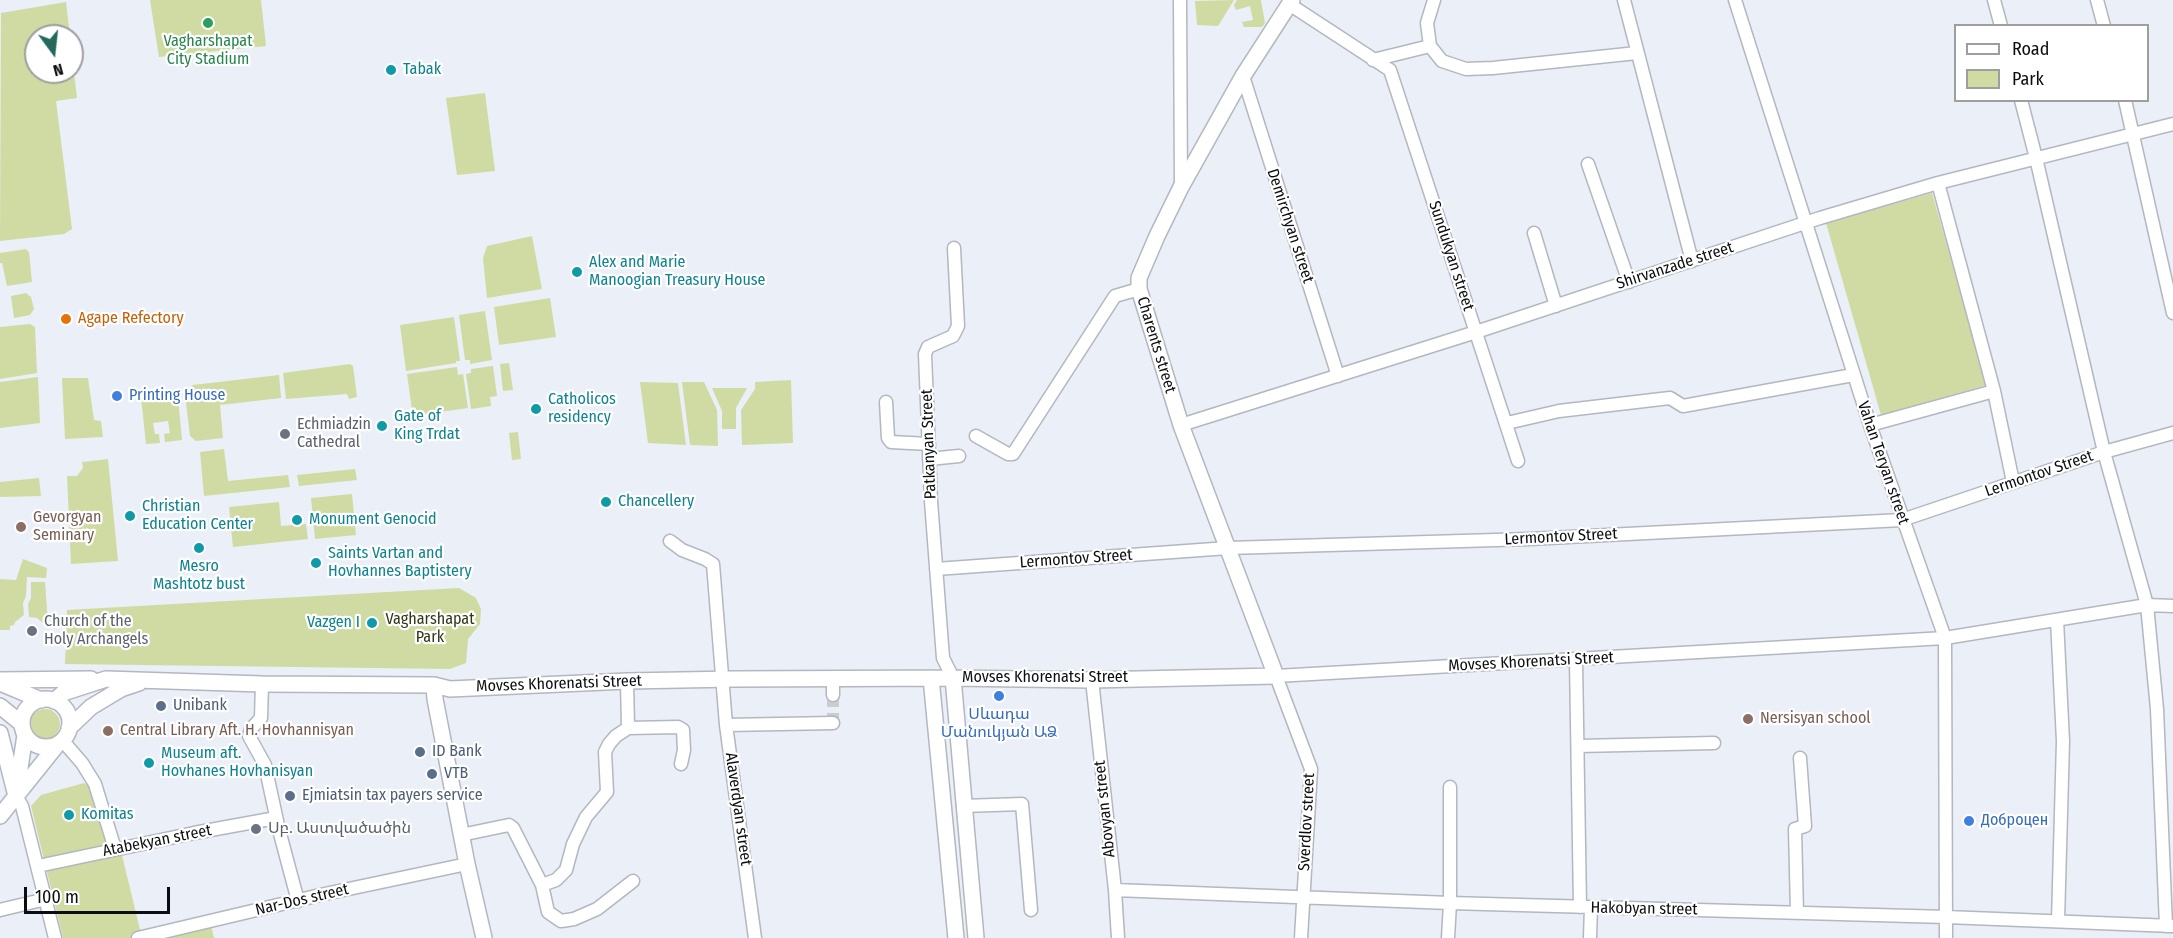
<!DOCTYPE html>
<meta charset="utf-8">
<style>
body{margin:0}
#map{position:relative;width:2173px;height:938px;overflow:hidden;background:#ebeff7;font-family:"Fira Sans Condensed",sans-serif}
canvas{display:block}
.legend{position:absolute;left:1954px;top:24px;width:195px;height:78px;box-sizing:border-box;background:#fff;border:2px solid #9e9e9f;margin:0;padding:8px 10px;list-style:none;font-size:18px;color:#0c0d10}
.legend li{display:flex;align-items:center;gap:12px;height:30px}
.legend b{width:30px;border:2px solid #9e9e9f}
.north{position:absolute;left:24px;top:24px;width:60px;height:60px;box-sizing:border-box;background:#fff;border:2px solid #9e9e9f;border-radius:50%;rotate:165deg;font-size:16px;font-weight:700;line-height:24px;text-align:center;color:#0c0d10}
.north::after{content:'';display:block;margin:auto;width:21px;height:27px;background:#23695c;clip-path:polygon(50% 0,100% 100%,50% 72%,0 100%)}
.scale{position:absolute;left:24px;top:887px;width:146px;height:27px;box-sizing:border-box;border:3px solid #0c0d10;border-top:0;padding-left:8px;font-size:18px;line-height:21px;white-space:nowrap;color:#0c0d10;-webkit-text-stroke:4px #fff;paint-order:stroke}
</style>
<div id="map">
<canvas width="2173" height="938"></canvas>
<ul class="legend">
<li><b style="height:8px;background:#fff"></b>Road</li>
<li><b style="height:16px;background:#cfdba3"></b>Park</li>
</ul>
<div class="north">N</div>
<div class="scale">100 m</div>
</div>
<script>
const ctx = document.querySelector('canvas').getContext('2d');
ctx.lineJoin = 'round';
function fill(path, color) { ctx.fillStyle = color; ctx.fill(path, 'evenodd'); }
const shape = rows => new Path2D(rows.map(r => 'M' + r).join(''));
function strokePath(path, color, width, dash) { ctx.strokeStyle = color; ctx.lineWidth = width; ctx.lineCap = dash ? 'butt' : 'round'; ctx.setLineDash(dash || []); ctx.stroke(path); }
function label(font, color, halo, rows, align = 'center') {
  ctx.font = font + ' "Fira Sans Condensed","Noto Sans Armenian",sans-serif'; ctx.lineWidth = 4.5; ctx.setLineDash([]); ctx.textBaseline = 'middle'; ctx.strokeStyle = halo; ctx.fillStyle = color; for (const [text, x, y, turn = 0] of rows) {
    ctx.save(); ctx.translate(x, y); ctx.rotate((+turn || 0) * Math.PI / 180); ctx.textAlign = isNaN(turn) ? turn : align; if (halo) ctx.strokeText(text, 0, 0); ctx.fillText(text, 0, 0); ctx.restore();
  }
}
const green = shape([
 [150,0,261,0,266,46,159,57],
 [1234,0,1218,26,1197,25,1195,1],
 [1237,0,1261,0,1265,23,1262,27,1244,27,1242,22,1253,20,1250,6,1236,10,1234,5],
 [66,2,70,36,36,36,36,72,72,72,72,56,77,98,56,101,72,229,64,234,0,241,1,13],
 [485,93,495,171,457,175,446,98],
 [1932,193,1987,385,1881,415,1826,223],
 [532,236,542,289,487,298,483,258,487,246],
 [26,249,29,252,32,282,7,286,2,263,0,263,0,253],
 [26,293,31,297,34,309,30,315,14,318,11,296],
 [550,298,556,337,499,345,494,307],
 [485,311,492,360,470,364,470,360,465,360,459,315],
 [454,317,460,361,456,361,456,363,406,371,400,325],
 [30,324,35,327,37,373,0,379,0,327],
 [509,363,513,390,503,391,500,364],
 [350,364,353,366,357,397,349,399,347,394,286,399,283,373],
 [493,366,497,396,490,397,491,406,471,409,466,374,471,373,471,369],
 [457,367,458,375,463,374,468,408,418,415,417,410,412,410,407,374],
 [279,375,281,398,220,405,223,438,196,441,190,436,185,394,193,385],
 [38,377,40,423,0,428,0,382],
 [62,378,88,378,94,420,101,421,103,437,65,439],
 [791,380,793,443,742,445,741,410,755,389,755,382],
 [640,382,678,383,686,445,648,443],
 [682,382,704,382,717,410,718,446,690,445],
 [712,388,747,388,736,408,736,429,722,429,722,411],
 [172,393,178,398,182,440,165,442,164,434,170,433,168,421,153,423,155,434,159,434,160,443,146,444,141,397],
 [518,432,521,459,512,460,509,433],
 [224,449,228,481,288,475,290,487,204,496,200,452],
 [108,459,118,561,71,564,67,476,77,476,83,468,82,462],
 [355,469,357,480,299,486,297,475],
 [39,478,41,496,0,497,0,482],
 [352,494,356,535,315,539,311,498],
 [279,502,281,526,306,524,308,539,233,547,229,507],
 [23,559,47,568,46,578,27,577,26,596,23,603,24,615,15,622,14,625,10,626,10,630,0,630,0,579,16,580],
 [31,582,45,582,48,624,44,624,37,618,29,617,28,604,31,598],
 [459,588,476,598,481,609,480,624,468,639,466,663,450,669,65,664,67,610],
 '30 724a15 15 0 1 1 30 0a15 15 0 1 1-30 0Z',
 [84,783,94,790,121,851,142,938,63,938,31,806,41,795],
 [211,925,214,938,156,938]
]);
const minorTunnel = shape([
 [833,695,833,723]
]);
const minor = shape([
 [1180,0,1181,187],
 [1624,0,1692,261],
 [1735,0,1870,425,1945,638,1946,938],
 [1994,0,2001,26],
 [2097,0,2104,26],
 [1289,4,1390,70,1518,461],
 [1430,46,1427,23,1434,0],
 [1373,60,1430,46,1442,61,1466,69,1493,68,1637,53],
 [1243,76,1338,376],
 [2021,100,2036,158,2104,452,2147,605,2157,709,2166,926],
 [2125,100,2173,313],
 [1588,164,1629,282],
 [1938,183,1994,391,2013,482],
 [1534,233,1556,306],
 [886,402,888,438,891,442,929,444],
 [1507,423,1559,411,1670,398,1683,406,1853,375],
 [1181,425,1476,332,1820,218,1938,183,2173,124],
 [1870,425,1994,391],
 [976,436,1008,454,1013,454,1115,296,1139,289],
 [929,459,959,456],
 [670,541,682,550,705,559,713,564,726,725,755,938],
 [936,569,1228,548,1529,539,1902,520,2104,452,2173,433],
 [2057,620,2063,741,2058,921],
 [1576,660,1580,907],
 [953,678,943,658,931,501,925,354,928,347,953,336,958,326,954,248],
 [1092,680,1115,890,1118,938],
 [262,684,261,718,251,729,249,736,265,765,279,830,298,901],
 [833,695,833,678],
 [726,725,833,723],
 [628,728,678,727,683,730,684,750,681,764],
 [62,740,82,763,95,784,115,849],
 [1578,746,1714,743],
 [16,796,22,806,55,938],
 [963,806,1022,804,1031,910],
 [461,835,509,825,513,828,542,885,548,912,561,921,574,919,597,909,633,881],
 [38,866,194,833,276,818],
 [542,885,556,880,566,870,573,844,586,817,607,792,605,752,609,744,616,736,628,728,627,681],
 [1115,890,1450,903,1946,917,2173,926],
 [0,910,46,899],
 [1797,913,1795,829,1805,826,1800,758],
 [138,938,320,895,467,864],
 [1301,938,1311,769,1276,676,1945,638,2147,605,2173,606],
 [1448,938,1450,903,1450,787],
 [1590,938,1591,907]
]);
const major = shape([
 [931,678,956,938],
 [953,678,976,938],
 [0,680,91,679],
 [0,683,41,700],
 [434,685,435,699,467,864,484,938],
 '22 723a24 24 0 1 1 48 0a24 24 0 1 1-48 0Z',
 [54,701,63,693,106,679,262,684,434,685,450,689,627,681,734,679,953,678,1092,680,1276,676,1181,425,1139,289,1139,278,1157,236,1181,187,1243,76,1292,0],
 [0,706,22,724],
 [69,728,91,707,121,689,139,683],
 [0,733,16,796],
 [17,788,25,735],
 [0,816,57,745]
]);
const markers = [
 [208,23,6,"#2e9e5b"],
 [391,70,6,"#0f9aa8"],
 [577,272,6,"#0f9aa8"],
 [66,319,6,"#e8710a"],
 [117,396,6,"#3f7fe0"],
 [536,409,6,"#0f9aa8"],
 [382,426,6,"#0f9aa8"],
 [285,434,6,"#6b7280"],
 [606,502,6,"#0f9aa8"],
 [130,516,6,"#0f9aa8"],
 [297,520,6,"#0f9aa8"],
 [21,527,6,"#8d6e63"],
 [199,548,6,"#0f9aa8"],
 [316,563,6,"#0f9aa8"],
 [372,623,6,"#0f9aa8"],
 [32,631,6,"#6b7280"],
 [999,696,6,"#3f7fe0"],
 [161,706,6,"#5c6f8a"],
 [1748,719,6,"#8d6e63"],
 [108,731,6,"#8d6e63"],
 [420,752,6,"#5c6f8a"],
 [149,763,6,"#0f9aa8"],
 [432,774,6,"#5c6f8a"],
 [290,796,6,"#5c6f8a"],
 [69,815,6,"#0f9aa8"],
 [1969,821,6,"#3f7fe0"],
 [256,829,6,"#6b7280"]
];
const leisureNames = [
 ["Vagharshapat",208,42],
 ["City Stadium",208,60]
];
const cultureNames = [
 ["Tabak",403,70],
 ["Alex and Marie",589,263],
 ["Manoogian Treasury House",589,281],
 ["Catholicos",548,400],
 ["residency",548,418],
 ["Gate of",394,417],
 ["King Trdat",394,435],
 ["Chancellery",618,502],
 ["Christian",142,507],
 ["Education Center",142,525],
 ["Monument Genocid",309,520],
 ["Saints Vartan and",328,554],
 ["Hovhannes Baptistery",328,572],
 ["Mesro",199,567,"center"],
 ["Mashtotz bust",199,585,"center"],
 ["Vazgen I",360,623,"right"],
 ["Museum aft.",161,754],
 ["Hovhanes Hovhanisyan",161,772],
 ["Komitas",81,815]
];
const streetNames = [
 ["Demirchyan street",1290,226,72],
 ["Sundukyan street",1451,256,72],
 ["Shirvanzade street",1675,266,-18],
 ["Charents street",1156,345,73],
 ["Patkanyan Street",929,444,-92],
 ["Vahan Teryan street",1883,463,71],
 ["Lermontov Street",2039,474,-19],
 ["Lermontov Street",1561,537,-3],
 ["Lermontov Street",1076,559,-4],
 ["Movses Khorenatsi Street",1531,662,-3],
 ["Movses Khorenatsi Street",1045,678],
 ["Movses Khorenatsi Street",559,684,-2],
 ["Alaverdyan street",738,809,82],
 ["Abovyan street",1105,809,-96],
 ["Sverdlov street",1307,822,-87],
 ["Atabekyan street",157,841,-11],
 ["Nar-Dos street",302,900,-13],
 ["Hakobyan street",1644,909,1]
];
const foodNames = [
 ["Agape Refectory",78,319]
];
const shopNames = [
 ["Printing House",129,396],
 ["Սևադա",999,715,"center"],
 ["Մանուկյան ԱՁ",999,733,"center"],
 ["Доброцен",1981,821]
];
const worshipNames = [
 ["Echmiadzin",297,425],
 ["Cathedral",297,443],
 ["Church of the",44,622],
 ["Holy Archangels",44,640],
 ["Սբ. Աստվածածին",268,829]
];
const educationNames = [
 ["Gevorgyan",33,518],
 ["Seminary",33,536],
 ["Nersisyan school",1760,719],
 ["Central Library Aft. H. Hovhannisyan",120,731]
];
const parkNames = [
 ["Vagharshapat",430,620],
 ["Park",430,638]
];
const serviceNames = [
 ["Unibank",173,706],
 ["ID Bank",432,752],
 ["VTB",444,774],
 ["Ejmiatsin tax payers service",302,796]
];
fill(green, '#cfdba3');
strokePath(minorTunnel, '#cacdd4', 12, [12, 6]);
strokePath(minor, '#b3b7bf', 15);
strokePath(major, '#b3b7bf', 18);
strokePath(minor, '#fff', 12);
strokePath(major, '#fff', 15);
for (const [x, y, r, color] of markers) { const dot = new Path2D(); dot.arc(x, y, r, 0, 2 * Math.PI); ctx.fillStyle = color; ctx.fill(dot); strokePath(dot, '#fff', 2); }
label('16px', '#27864d', '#fff', leisureNames);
label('16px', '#0d838f', '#fff', cultureNames, 'left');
label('16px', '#0c0d10', '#fff', streetNames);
label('16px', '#c56008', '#fff', foodNames, 'left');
label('16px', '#366cbe', '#fff', shopNames, 'left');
label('16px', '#5b616d', '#fff', worshipNames, 'left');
label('16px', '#785e54', '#fff', educationNames, 'left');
label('16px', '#313715', '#fff', parkNames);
label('16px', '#4e5e75', '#fff', serviceNames, 'left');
</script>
